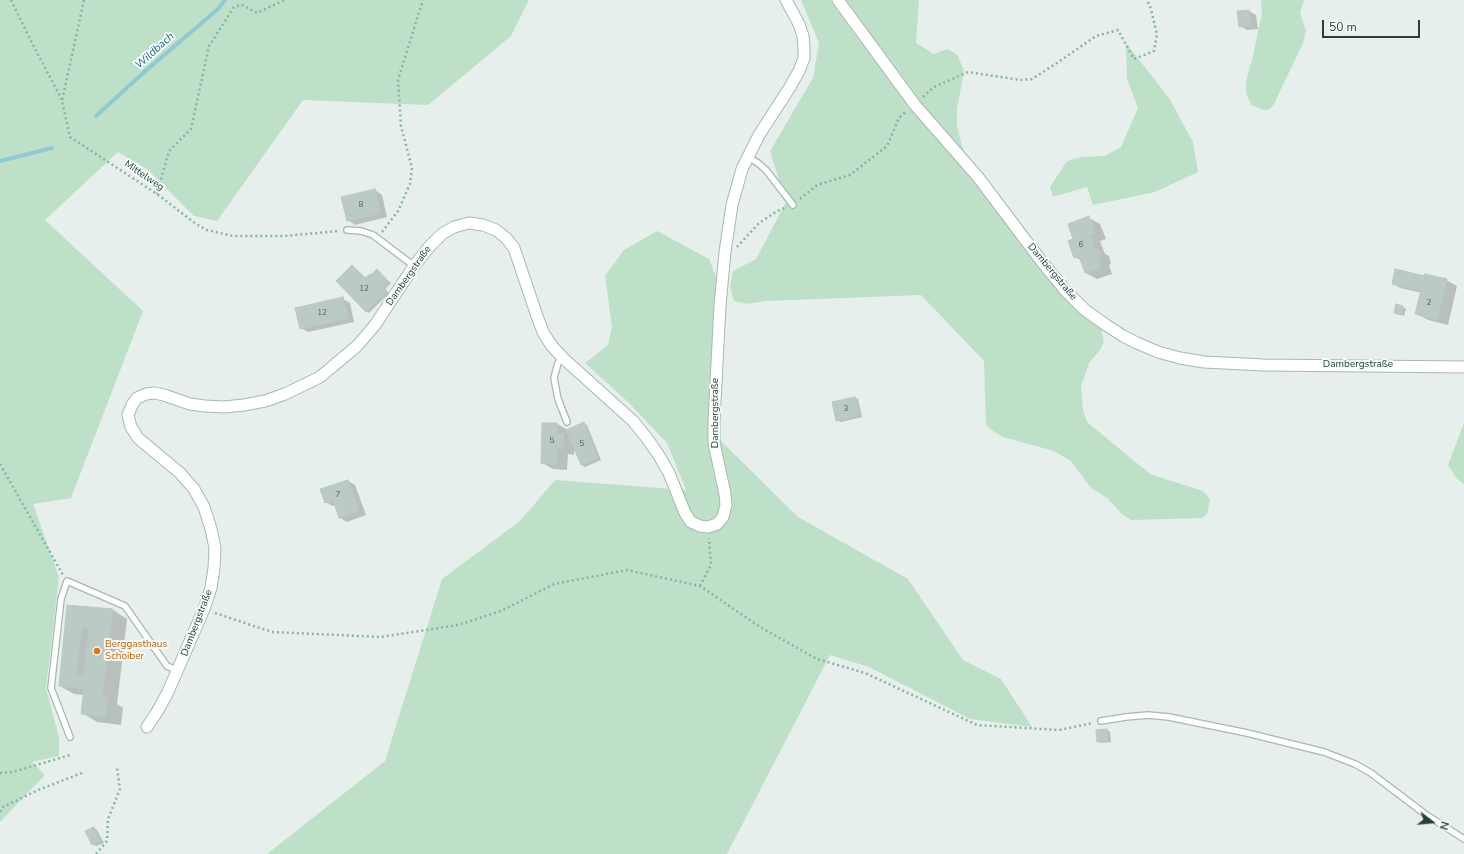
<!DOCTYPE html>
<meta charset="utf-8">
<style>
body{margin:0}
#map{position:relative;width:1464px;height:854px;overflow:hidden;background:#e6efeb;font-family:"Nunito Sans",sans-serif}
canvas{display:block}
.north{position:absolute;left:1412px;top:802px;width:40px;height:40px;-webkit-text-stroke:3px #f7fbf9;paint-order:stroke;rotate:106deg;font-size:11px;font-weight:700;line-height:16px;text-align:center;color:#24423a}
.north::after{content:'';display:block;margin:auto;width:14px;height:18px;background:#24423a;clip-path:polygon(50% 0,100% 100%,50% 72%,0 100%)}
.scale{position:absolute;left:1322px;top:20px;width:98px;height:18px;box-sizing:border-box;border:2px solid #24423a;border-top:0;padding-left:5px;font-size:12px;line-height:14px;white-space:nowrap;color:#24423a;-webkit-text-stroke:3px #f7fbf9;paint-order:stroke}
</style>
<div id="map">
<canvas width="1464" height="854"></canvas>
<div class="north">N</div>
<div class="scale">50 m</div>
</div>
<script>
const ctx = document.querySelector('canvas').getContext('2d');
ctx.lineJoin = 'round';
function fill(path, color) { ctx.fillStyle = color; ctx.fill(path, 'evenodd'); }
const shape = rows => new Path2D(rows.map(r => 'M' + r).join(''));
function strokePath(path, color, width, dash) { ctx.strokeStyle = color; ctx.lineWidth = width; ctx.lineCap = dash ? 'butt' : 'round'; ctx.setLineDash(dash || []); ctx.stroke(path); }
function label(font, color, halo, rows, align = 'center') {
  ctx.font = font + ' "Nunito Sans",sans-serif'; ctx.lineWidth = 4; ctx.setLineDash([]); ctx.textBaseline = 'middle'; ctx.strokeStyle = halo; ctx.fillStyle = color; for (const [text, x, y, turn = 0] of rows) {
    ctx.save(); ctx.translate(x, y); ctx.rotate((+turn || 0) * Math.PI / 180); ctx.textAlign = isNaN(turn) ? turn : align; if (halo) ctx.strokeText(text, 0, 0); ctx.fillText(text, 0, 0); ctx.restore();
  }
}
const green = shape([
 [0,0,529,0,511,36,428,105,303,100,217,221,194,216,148,170,118,152,45,220,143,311,71,498,33,504,59,577,46,688,59,737,59,756,32,762,45,775,0,822],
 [801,0,919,0,916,43,934,54,947,49,953,52,958,56,964,71,957,109,957,127,964,152,983,189,1101,327,1104,342,1100,350,1089,363,1081,386,1083,410,1087,422,1150,474,1203,491,1210,499,1207,514,1202,518,1131,520,1122,514,1107,498,1091,488,1071,461,1054,451,1003,437,993,431,986,425,984,361,921,295,766,301,747,304,734,301,730,287,733,271,756,259,786,202,770,151,813,78,819,43],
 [1261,0,1304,0,1300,13,1306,31,1303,43,1274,104,1270,109,1264,110,1251,105,1246,92,1246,81,1253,56,1262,12],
 [1126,43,1169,98,1193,142,1198,172,1155,192,1093,205,1087,187,1053,197,1050,187,1067,161,1081,157,1105,156,1121,147,1138,108,1127,79],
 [657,231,709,259,717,279,711,364,712,432,798,517,908,579,963,660,1001,679,1032,727,970,719,869,667,830,655,727,854,267,854,385,761,442,579,520,521,555,480,686,490,667,443,628,402,585,363,608,345,612,327,605,276,624,250],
 [1464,423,1464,484,1457,479,1448,465]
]);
const shadow = shape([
 [1249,11,1256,15,1258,29,1247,30,1240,26],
 [375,190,382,195,387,217,355,225,348,220],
 [1089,218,1100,224,1106,239,1100,241,1105,254,1109,256,1111,264,1109,265,1112,274,1097,279,1086,273,1082,261,1075,257,1075,239],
 [353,266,366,278,377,271,391,283,385,289,389,293,369,313,366,311],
 [1425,277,1446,280,1457,286,1448,325,1428,320,1417,314,1422,293,1400,288,1393,283],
 [343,299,350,303,354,322,308,332,301,328],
 [1403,307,1406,309,1404,316,1395,313],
 [855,398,858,399,862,417,841,422,837,420],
 [543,424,557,424,568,430,584,424,587,425,601,460,585,467,582,465,574,447,574,455,568,454,567,470,553,469,542,463],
 [348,481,355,485,366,515,347,522,340,518,335,505,333,506,325,502,321,490],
 [68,606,113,610,127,619,117,704,123,708,121,725,97,722,82,713,84,695,74,694,60,686],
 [1107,730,1110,732,1111,742,1101,743,1098,741],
 [94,828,97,830,104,843,96,846,93,844]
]);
const stream = shape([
 [96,116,142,74,218,9,225,0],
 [0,161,52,148]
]);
const building = shape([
 [1249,10,1251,26,1239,27,1237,11,1249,10],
 [375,189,380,213,347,221,341,197,375,189],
 [1089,216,1095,233,1090,235,1095,250,1098,249,1101,258,1098,259,1101,268,1085,273,1079,256,1074,258,1068,241,1073,239,1068,224,1089,216],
 [352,265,365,278,370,274,371,275,377,269,388,281,383,286,387,291,366,312,336,281,352,265],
 [1395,269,1425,276,1421,291,1392,284,1395,269],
 [1425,274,1447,279,1437,320,1415,314,1425,274],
 [343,297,348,318,300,329,295,308,343,297],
 [1396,304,1403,306,1401,315,1394,313,1396,304],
 [855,397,859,416,836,421,832,402,855,397],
 [584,422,598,458,581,465,566,430,584,422],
 [542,423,557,423,557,434,564,434,563,449,557,449,556,464,541,463,542,423],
 [348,480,359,511,339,518,333,500,325,503,320,489,348,480],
 [67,605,113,609,102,697,108,698,106,717,81,714,84,689,59,686,67,605],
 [82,627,89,628,84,675,76,674,82,627],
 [1107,729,1108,741,1097,742,1096,730,1107,729],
 [94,827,101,841,92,845,85,831,94,827]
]);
const path = shape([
 [11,0,31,41,62,100],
 [84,0,62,101,70,137,157,194,196,224,207,230,233,236,284,236,339,231],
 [923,97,934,87,968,72,1021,80,1032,79,1057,63,1096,36,1118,30,1134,59,1154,51,1157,35,1151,9,1147,0],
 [157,194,169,151,191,129,209,46,234,7,242,5,257,13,284,0],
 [800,199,817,185,850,175,887,146,899,118,907,111],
 [382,232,398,211,410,184,412,168,401,126,398,80,423,0],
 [737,247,758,224,777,211,785,208],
 [0,464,63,575],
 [700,586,711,565,709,538],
 [215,613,272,632,381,637,458,625,501,611,554,584,627,570,700,586,760,627,817,659,865,673,977,725,1059,730,1093,723],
 [0,773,13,772,70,755],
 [0,812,3,807,38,790,82,773],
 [96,854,107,841,108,819,120,789,117,768]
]);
const lane = shape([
 [748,157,758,163,766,170,793,205],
 [347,230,361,231,373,235,414,266],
 [563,358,558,363,554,378,558,399,567,422],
 [1101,721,1126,717,1148,715,1169,717,1247,733,1324,752,1355,764,1371,773,1425,814,1464,839],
 [70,737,51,688,61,599,67,581,125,606,167,666,178,671]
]);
const street = shape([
 [838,0,915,105,978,177,1042,262,1065,290,1085,310,1106,325,1123,336,1137,343,1158,352,1180,358,1204,362,1263,365,1464,367],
 [147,727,157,712,167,694,204,609,211,588,214,568,215,548,211,529,204,507,194,489,180,473,138,438,131,427,128,415,132,405,137,398,146,394,154,393,164,395,190,404,205,406,224,407,244,405,265,401,285,394,320,377,357,346,375,325,414,266,429,247,442,234,454,227,469,223,483,225,496,230,506,238,514,248,537,316,543,332,551,345,563,358,633,421,646,437,658,454,669,473,685,513,691,522,700,526,708,527,717,524,723,517,726,505,725,494,714,443,714,422,720,305,725,252,732,205,742,169,759,135,790,87,799,71,804,58,804,47,803,36,799,24,786,0]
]);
const markers = [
 [97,651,4,"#e8710a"]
];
const numberNames = [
 ["8",361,205],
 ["6",1081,245],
 ["12",364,289],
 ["2",1429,303],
 ["12",322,313],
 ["3",846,409],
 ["5",552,441],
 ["5",582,444],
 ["7",338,495]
];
const streetNames = [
 ["Mittelweg",144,176,34],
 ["Dambergstraße",1052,272,50],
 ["Dambergstraße",409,276,-55],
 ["Dambergstraße",1358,365],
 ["Dambergstraße",716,413,-90],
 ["Dambergstraße",197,623,-69]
];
const foodNames = [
 ["Berggasthaus",105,645],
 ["Schoiber",105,657]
];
const waterNames = [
 ["Wildbach",155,51,-42]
];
fill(green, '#bfe0c8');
fill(shadow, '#0003');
strokePath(stream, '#8ec9d4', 4);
fill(building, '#bbcac4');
strokePath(building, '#b8c9c2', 1);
strokePath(lane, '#a8b8b2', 8);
strokePath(street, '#a8b8b2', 13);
strokePath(path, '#86b3a5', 2.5, [2, 3]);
strokePath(lane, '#fff', 5.5);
strokePath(street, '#fff', 11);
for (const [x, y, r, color] of markers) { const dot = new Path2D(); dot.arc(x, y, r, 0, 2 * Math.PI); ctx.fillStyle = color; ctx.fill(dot); strokePath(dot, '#f7fbf9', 1.5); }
label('8px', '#4a645c', null, numberNames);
label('10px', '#24423a', '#f7fbf9', streetNames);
label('10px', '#c56008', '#f7fbf9', foodNames, 'left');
label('italic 11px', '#1c6f80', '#f7fbf9', waterNames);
</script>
